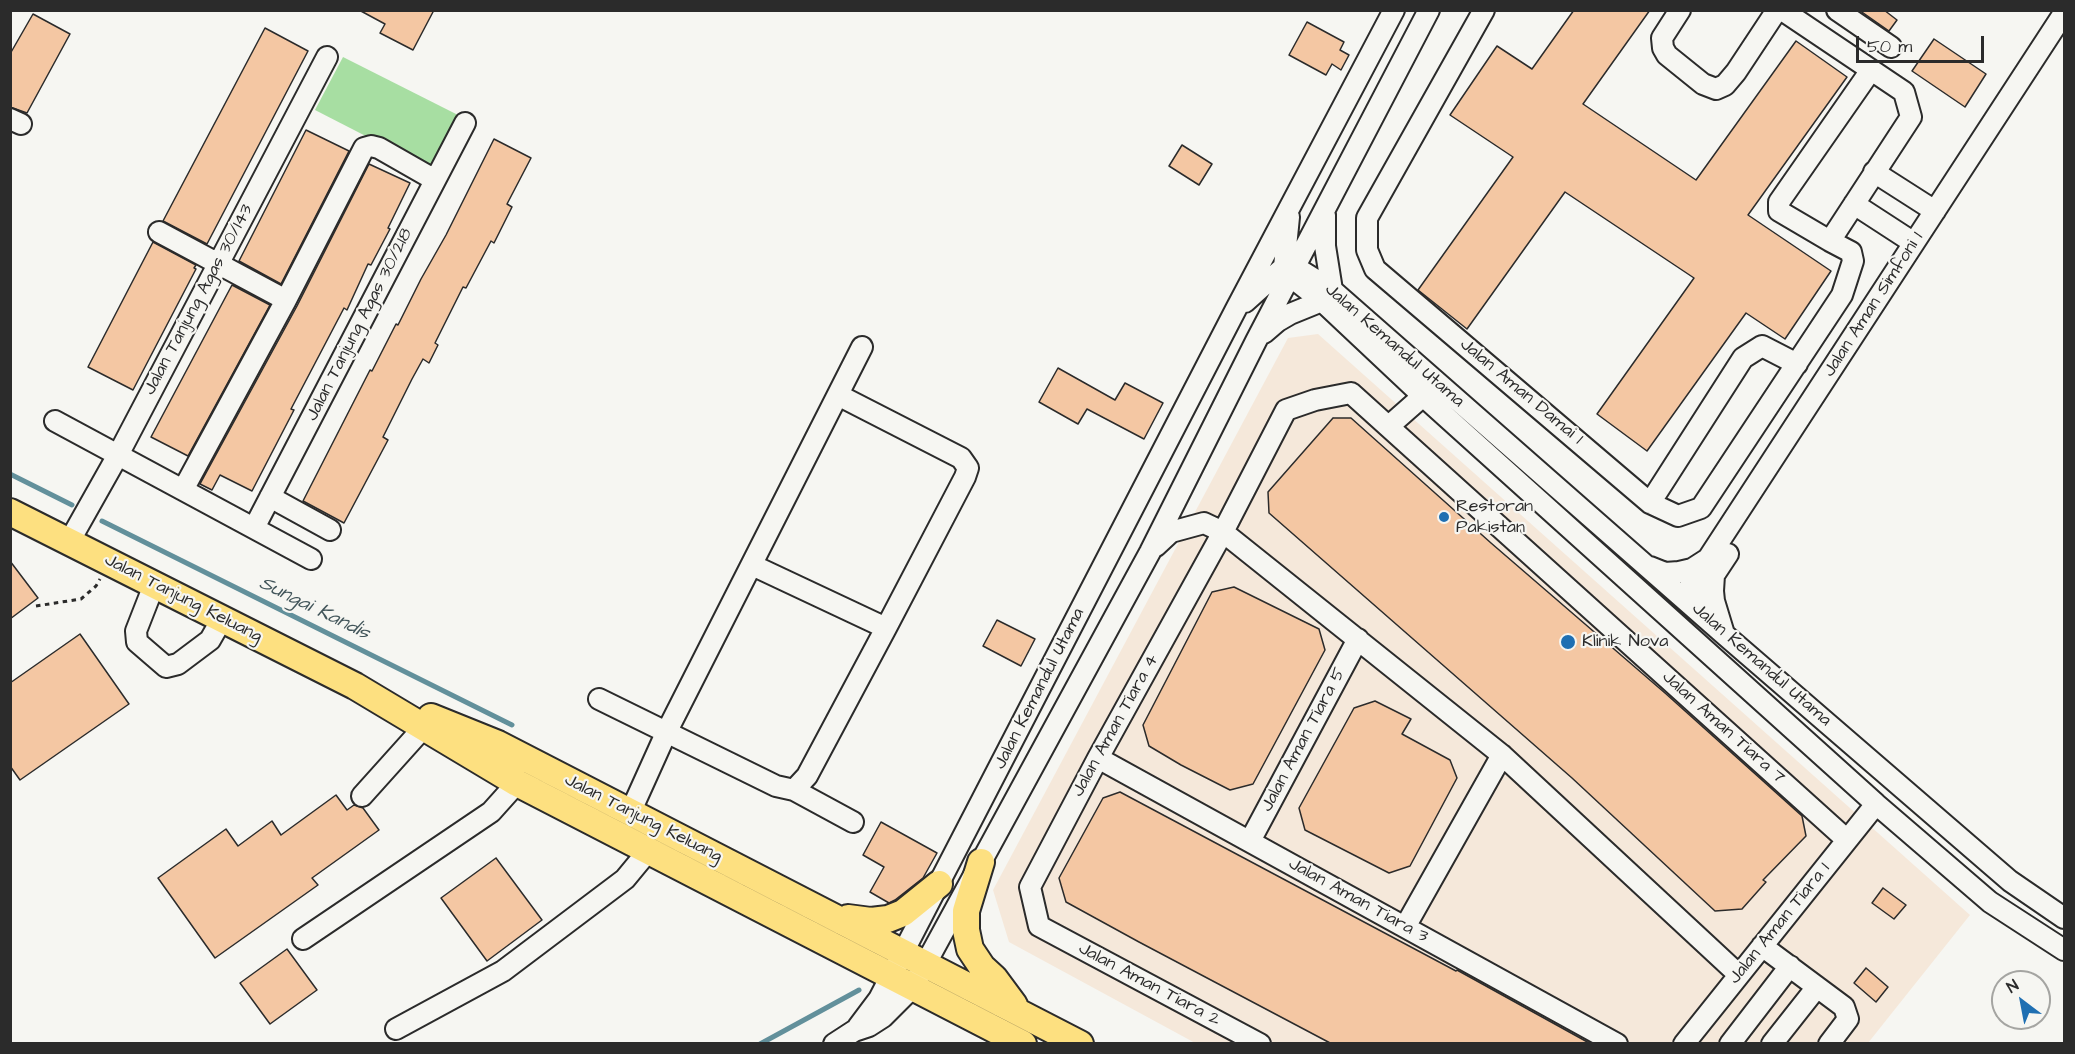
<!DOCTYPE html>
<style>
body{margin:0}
#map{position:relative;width:2075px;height:1054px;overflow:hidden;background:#f6f6f2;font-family:"Architects Daughter",sans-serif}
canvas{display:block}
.frame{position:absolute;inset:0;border:12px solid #2b2b2b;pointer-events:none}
.north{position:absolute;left:1991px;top:970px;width:60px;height:60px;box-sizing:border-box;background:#f6f6f2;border:2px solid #a5a5a2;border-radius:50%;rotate:328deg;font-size:16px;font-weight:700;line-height:24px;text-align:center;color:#2b2b2b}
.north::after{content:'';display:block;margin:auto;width:21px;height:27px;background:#1f6fb2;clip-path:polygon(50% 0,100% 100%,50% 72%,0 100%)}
.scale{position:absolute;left:1856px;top:36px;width:128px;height:27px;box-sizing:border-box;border:3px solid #2b2b2b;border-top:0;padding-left:8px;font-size:18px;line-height:21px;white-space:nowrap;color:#2b2b2b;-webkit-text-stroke:4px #f6f6f2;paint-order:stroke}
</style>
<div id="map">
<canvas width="2075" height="1054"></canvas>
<div class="frame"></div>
<div class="north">N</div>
<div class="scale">50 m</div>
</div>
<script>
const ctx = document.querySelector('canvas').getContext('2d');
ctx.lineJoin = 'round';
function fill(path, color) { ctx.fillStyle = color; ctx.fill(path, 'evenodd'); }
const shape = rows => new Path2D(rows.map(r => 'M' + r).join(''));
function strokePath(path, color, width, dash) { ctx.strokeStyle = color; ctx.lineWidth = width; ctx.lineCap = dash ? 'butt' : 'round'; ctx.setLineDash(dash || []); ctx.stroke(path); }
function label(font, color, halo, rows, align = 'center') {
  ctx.font = font + ' "Architects Daughter",sans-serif'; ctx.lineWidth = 4.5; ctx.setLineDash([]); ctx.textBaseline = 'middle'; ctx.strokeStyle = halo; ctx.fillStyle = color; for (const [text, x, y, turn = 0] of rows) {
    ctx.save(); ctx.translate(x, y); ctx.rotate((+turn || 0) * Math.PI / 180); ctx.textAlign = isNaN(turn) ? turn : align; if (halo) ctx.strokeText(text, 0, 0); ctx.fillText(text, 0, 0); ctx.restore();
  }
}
const built = shape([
 [1318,334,1970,915,1868,1043,1197,1044,1009,942,993,890,1288,338]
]);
const green = shape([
 [343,57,458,115,430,169,315,110]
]);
const stream = shape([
 [10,474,72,505],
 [102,521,512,725],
 [760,1044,859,990]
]);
const building = shape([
 [359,10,434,10,413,50,380,33,385,24,359,10],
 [1574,10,1650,10,1583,104,1696,180,1796,41,1847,77,1748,215,1831,271,1785,339,1746,313,1647,451,1597,414,1694,278,1565,192,1467,329,1418,290,1513,157,1450,115,1497,46,1532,69,1574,10],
 [1859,10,1884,10,1897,20,1889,31,1859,10],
 [33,14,70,34,27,113,10,107,10,54,33,14],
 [1307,22,1344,42,1340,50,1349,55,1341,70,1332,64,1326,75,1289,55,1307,22],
 [265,28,308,51,207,244,163,221,265,28],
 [1934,39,1986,74,1965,107,1912,71,1934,39],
 [306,130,349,151,281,284,239,261,306,130],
 [494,139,531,158,507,204,512,207,494,243,491,241,466,288,463,287,435,343,438,345,429,363,423,359,412,379,383,437,388,440,344,523,303,501,370,370,372,371,396,324,398,325,421,279,446,235,494,139],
 [1182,145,1212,164,1199,185,1169,166,1182,145],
 [369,164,410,183,388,228,390,229,371,265,368,264,347,310,344,308,291,409,294,410,252,491,220,475,212,490,200,484,297,306,369,164],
 [153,242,196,265,194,268,196,269,133,390,88,367,153,242],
 [232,285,270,305,188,456,151,437,232,285],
 [1058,368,1115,400,1125,383,1163,403,1144,439,1087,409,1078,424,1039,402,1058,368],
 [1333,418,1351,418,1491,543,1665,693,1802,816,1806,836,1763,880,1766,882,1742,909,1715,911,1572,778,1269,513,1268,492,1333,418],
 [10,561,38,598,10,619,10,561],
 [1234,587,1319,629,1325,650,1253,784,1230,790,1181,765,1149,746,1143,725,1212,592,1234,587],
 [997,620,1035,639,1021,666,983,646,997,620],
 [80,634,129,704,20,780,10,766,10,683,80,634],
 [1375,701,1411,719,1402,734,1450,760,1457,778,1410,866,1389,873,1305,830,1299,808,1354,708,1375,701],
 [1120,792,1456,971,1457,970,1591,1044,1332,1044,1139,942,1066,902,1059,878,1103,798,1120,792],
 [336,795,347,810,354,805,363,808,379,830,312,878,318,885,215,958,158,878,226,829,238,846,272,821,281,835,336,795],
 [881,822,937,853,923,878,895,900,889,903,870,892,884,867,863,855,881,822],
 [496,858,542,920,487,961,441,898,496,858],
 [1883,888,1906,905,1894,919,1872,903,1883,888],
 [287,949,317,990,270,1024,240,983,287,949],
 [1866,968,1888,987,1876,1002,1854,983,1866,968]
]);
const path = shape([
 [36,606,81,599,96,586,100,579]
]);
const minor = shape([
 [1484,10,1367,218,1367,250,1375,269,1650,503,1678,516,1701,508,1842,295,1853,261,1851,252,1830,241,1911,117,1904,92,1782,10],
 [1680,10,1662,38,1663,48,1667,55,1703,84,1716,89,1725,85,1736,72,1777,10],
 [1837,10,1891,47],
 [10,119,21,124],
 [1874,172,1935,211],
 [1854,204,1914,243],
 [1325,215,1325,246,1332,290],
 [1289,217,1284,267,1290,276,1322,301,1423,396,1876,804,1990,902,2064,950],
 [159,232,286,300],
 [1830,241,1779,211,1779,202,1871,70],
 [1245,302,1284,267,1295,267,1332,290,1725,635,2010,881,2064,918],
 [1264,333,1278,321,1290,314,1322,301],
 [55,421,311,559],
 [1389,426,1423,396],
 [183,490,286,300,364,148,371,146,379,148,435,180],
 [270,497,330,530],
 [1650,503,1743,358,1762,346,1797,364],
 [254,528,465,123],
 [69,542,118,455,327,57],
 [1156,546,1171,532,1204,523,1223,532,1502,755,1739,975],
 [752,565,886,628],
 [1650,567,1665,573,1679,572,1692,569,1706,560],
 [1714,575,1713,591,1714,601,1724,634],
 [154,585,136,631,137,642,166,667,178,664,210,640,222,619],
 [1683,597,2064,13],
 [1693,607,1728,554],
 [599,699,776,786,794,790,853,822],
 [1098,758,1617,1044],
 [794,790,807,776,886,628,965,477,968,468,961,458,838,395],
 [362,796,424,727],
 [630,813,667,731,862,347],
 [1250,841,1358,639],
 [1405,927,1502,755],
 [303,939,491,812,517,783],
 [1762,946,1844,1007,1848,1019,1829,1044],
 [858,1027,879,999,1236,309,1394,10],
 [396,1029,503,971,625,879,649,850],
 [834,1044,854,1031,869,1026,883,1017,913,987,1150,552,1256,341,1429,10],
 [1260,1044,1039,926,1030,887,1098,758,1223,532,1286,410,1315,400,1351,393,1847,840],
 [1684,1044,1876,804],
 [1730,1044,1790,966],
 [1772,1044,1817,987]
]);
const major = shape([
 [10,512,355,686,517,783,1023,1044],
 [431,717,498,744,1080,1044],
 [981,862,966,911,966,930,970,949,982,967,994,978,1014,1005],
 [848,918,871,921,888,919,903,913,939,884]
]);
const markers = [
 [1444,517,6,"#1f6fb2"],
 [1568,642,8,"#1f6fb2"]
];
const streetNames = [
 ["Jalan Tanjung Agas 30/143",199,300,-62],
 ["Jalan Aman Simfoni 1",1874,305,-57],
 ["Jalan Tanjung Agas 30/218",360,325,-63],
 ["Jalan Kemandul Utama",1394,346,41],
 ["Jalan Aman Damai 1",1521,392,40],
 ["Jalan Tanjung Keluang",183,599,27],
 ["Jalan Kemandul Utama",1761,665,41],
 ["Jalan Kemandul Utama",1040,689,-63],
 ["Jalan Aman Tiara 4",1116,726,-61],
 ["Jalan Aman Tiara 7",1723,728,42],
 ["Jalan Aman Tiara 5",1304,740,-62],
 ["Jalan Tanjung Keluang",643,819,27],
 ["Jalan Aman Tiara 3",1358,901,29],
 ["Jalan Aman Tiara 1",1780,924,-51],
 ["Jalan Aman Tiara 2",1149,985,28]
];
const poiNames = [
 ["Restoran",1456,507],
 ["Pakistan",1456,528],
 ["Klinik Nova",1582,642]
];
const waterNames = [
 ["Sungai Kandis",314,609,26]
];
fill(built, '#f5e8da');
fill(green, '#a7dea2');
strokePath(stream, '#62909b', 5);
fill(building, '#f4c7a3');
strokePath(building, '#2b2b2b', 1.5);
strokePath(minor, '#2b2b2b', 24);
strokePath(major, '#2b2b2b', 30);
strokePath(path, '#2b2b2b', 3, [4.5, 4.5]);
strokePath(minor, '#f6f6f2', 20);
strokePath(major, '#fde080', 26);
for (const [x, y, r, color] of markers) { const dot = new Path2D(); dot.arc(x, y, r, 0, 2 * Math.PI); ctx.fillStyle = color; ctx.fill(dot); strokePath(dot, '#f6f6f2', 2); }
label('18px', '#2b2b2b', '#f6f6f2', streetNames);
label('18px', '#2b2b2b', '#f6f6f2', poiNames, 'left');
label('italic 20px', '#42555a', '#f6f6f2', waterNames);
</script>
